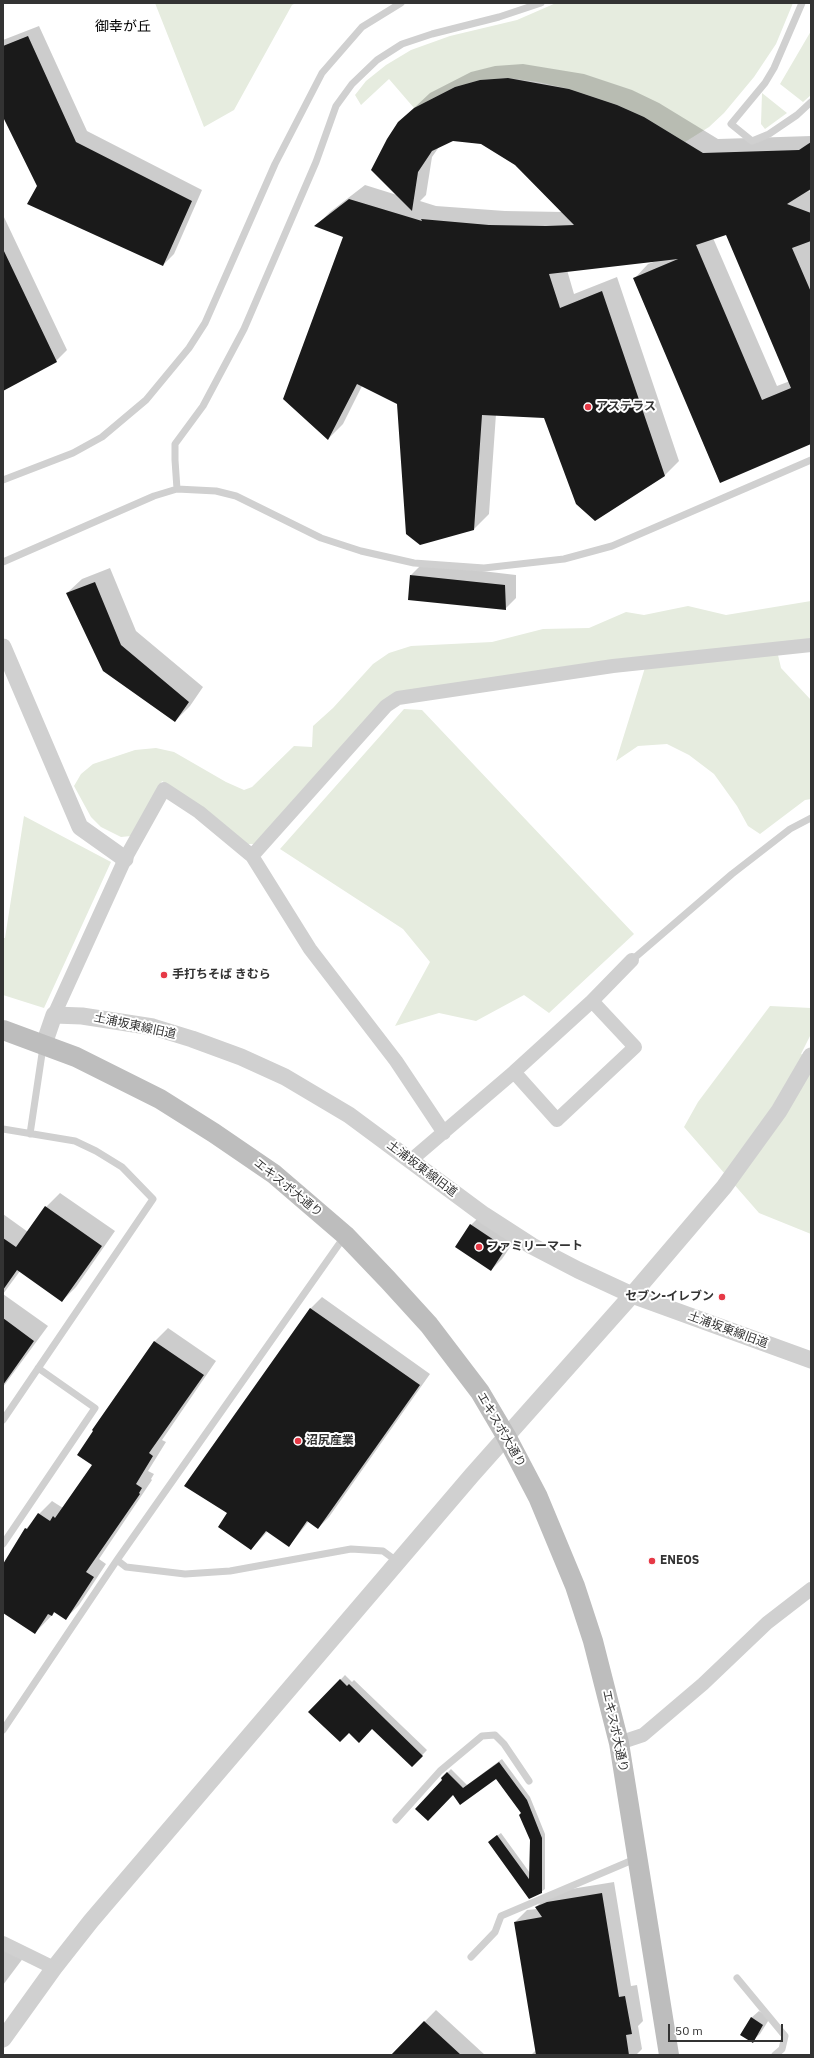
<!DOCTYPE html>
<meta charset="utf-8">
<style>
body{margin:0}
#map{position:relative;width:814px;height:2058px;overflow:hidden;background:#fff;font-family:"IBM Plex Sans",sans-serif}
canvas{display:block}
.frame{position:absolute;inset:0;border:4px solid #333;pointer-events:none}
.scale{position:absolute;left:668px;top:2024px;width:115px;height:18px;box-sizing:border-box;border:2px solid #333;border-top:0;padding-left:5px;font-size:12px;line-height:14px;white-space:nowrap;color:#333;-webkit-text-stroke:3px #fff;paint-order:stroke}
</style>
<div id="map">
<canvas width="814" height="2058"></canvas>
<div class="frame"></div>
<div class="scale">50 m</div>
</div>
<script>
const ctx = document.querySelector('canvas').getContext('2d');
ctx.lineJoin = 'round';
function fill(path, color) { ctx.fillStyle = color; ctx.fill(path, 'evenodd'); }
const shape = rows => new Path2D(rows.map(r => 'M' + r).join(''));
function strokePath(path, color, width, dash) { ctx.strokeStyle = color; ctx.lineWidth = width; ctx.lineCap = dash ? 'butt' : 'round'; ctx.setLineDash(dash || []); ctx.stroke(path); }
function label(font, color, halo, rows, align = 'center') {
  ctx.font = font + ' "IBM Plex Sans","Noto Sans JP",sans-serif'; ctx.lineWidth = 4; ctx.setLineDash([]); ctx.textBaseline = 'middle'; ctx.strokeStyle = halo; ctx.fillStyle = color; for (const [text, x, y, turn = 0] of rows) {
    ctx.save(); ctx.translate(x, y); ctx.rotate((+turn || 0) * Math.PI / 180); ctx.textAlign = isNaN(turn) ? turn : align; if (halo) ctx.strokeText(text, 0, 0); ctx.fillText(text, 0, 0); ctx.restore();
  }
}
const green = shape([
 [155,3,296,3,292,5,234,110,204,127],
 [556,3,793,3,776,44,754,77,724,113,709,127,685,142,644,117,617,105,569,89,538,82,508,78,480,80,455,87,414,108,389,79,361,105,355,95,366,81,386,65,411,50,450,36,517,20],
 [811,31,811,95,803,102,780,84],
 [762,93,787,113,765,129,761,124],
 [811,601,811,638,783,645,778,655,781,668,811,700,811,799,805,800,760,834,748,826,737,806,714,774,689,755,667,744,638,746,616,761,648,658,398,693,256,844,248,844,178,791,162,781,146,815,131,836,121,837,101,827,91,817,74,786,81,774,93,764,135,750,156,748,174,752,226,782,244,790,252,787,294,746,312,747,313,726,333,708,373,664,389,653,411,646,492,642,543,629,589,628,626,612,644,615,688,606,726,615],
 [404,709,422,710,634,934,549,1013,524,995,476,1021,439,1013,395,1026,430,962,403,929,280,849],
 [24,816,111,862,44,1008,3,995,3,938,5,938],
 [770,1006,811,1008,811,1034,801,1054,811,1058,811,1234,759,1213,684,1127,698,1102]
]);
const shadow = shape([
 [39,26,87,131,202,190,174,254,163,265,38,186,3,115,3,40],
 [523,64,584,74,632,90,659,103,718,139,811,136,811,190,808,192,811,191,811,240,809,240,811,244,811,443,720,482,634,279,648,264,656,261,567,270,574,294,617,277,679,461,664,476,544,417,496,414,489,514,474,529,398,403,362,386,343,424,328,439,345,236,316,226,330,212,365,185,397,195,414,108,430,93,471,72,495,66],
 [453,140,481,143,516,164,563,212,505,211,436,206,420,201,426,195,432,157,439,147],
 [726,233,790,381,777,386,713,238],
 [3,215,67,350,56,361,3,390],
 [422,564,516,575,516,598,505,609,411,575],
 [110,568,136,631,203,687,190,706,175,721,67,593,82,579],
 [60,1193,115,1231,76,1287,62,1301,20,1271,3,1294,3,1214,28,1232,46,1207],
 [482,1214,517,1237,502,1259,491,1270,471,1225],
 [3,1294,48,1326,3,1387],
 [322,1297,430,1374,329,1517,318,1528,309,1521,289,1546,268,1531,251,1549,228,1513,185,1486,311,1308],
 [168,1328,216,1361,162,1440,166,1442,148,1471,154,1474,151,1479,152,1480,99,1559,106,1564,79,1605,66,1618,55,1612,35,1633,3,1612,3,1565,26,1529,39,1514,52,1501,63,1508,93,1465,93,1430,155,1341],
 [345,1675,352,1682,354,1680,427,1750,412,1766,373,1728,349,1732,310,1712],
 [502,1759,530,1797,545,1834,545,1889,541,1892,492,1839,501,1833,530,1873,531,1839,522,1813,496,1777,460,1803,442,1778,451,1769,467,1785],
 [614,1882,631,1986,637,1985,643,2021,638,2026,642,2049,636,2055,531,2055,536,2050,515,1922,527,1910,537,1909,536,1907,548,1895,559,1891],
 [3,1936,27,1953,3,1985],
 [436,2010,485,2055,392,2055],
 [759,2011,770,2018,760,2034,752,2041,751,2018]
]);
const building = shape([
 [28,36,76,142,192,201,163,266,27,204,37,186,3,117,3,46],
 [508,78,569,89,617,105,644,117,703,153,799,150,811,142,811,189,787,204,811,213,811,241,792,248,811,292,811,444,720,483,633,278,678,259,549,274,560,308,602,291,665,476,595,521,576,504,544,418,482,415,474,530,420,545,406,534,397,404,357,384,328,440,283,399,343,237,314,226,349,199,422,221,421,219,489,225,546,226,574,225,515,165,481,144,453,141,432,151,418,172,412,211,371,170,387,139,398,122,414,108,455,87,480,80],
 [726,235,791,388,762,400,696,245],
 [3,249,57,362,3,391],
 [410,575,505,585,506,610,408,600],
 [95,582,121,645,189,702,175,722,103,671,66,593],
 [45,1206,102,1246,62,1302,17,1270,3,1290,3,1238,16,1247],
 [470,1224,506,1248,491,1271,455,1247],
 [310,1308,420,1385,318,1529,307,1521,289,1547,266,1531,251,1550,218,1527,227,1513,184,1486],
 [3,1318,34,1341,3,1385],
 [154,1341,204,1375,149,1453,153,1456,136,1484,142,1488,139,1493,140,1494,86,1572,94,1577,66,1620,54,1612,52,1616,48,1614,35,1634,3,1613,3,1564,25,1528,27,1529,38,1513,50,1521,53,1516,55,1518,92,1465,77,1455,93,1431,92,1430],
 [340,1679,347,1686,349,1684,423,1756,412,1767,372,1729,359,1743,349,1733,340,1742,308,1712],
 [499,1762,527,1800,542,1838,542,1893,529,1899,488,1842,497,1835,529,1879,530,1840,519,1815,521,1813,496,1779,460,1805,453,1795,428,1821,415,1809,442,1780,441,1778,447,1772,463,1788],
 [602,1893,619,1997,625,1996,632,2034,626,2035,629,2055,536,2055,514,1922,542,1917,535,1907,547,1902],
 [751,2017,763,2025,753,2043,740,2035],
 [424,2021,461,2055,391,2055]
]);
const service = shape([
 [802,3,774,68,765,83,731,124,752,141,769,134,797,115,811,102],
 [3,480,73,453,102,437,146,400,189,348,205,323,275,164,322,73,362,27,401,3],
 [177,489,175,460,175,444,203,406,244,329,316,162,336,106,352,84,377,60,402,44,432,34,499,17,541,3],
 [3,562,154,496,177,489,216,491,236,496,321,538,361,551,414,563,484,568,564,559,612,546,811,460],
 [632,960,732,874,790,829,811,818],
 [3,1129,75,1141,96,1151,122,1167,153,1199,3,1420],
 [30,1134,43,1047],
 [3,1544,95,1408,38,1368],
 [117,1560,126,1567,185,1574,230,1571,351,1549,383,1551,398,1562],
 [3,1730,117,1560,344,1237],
 [396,1820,440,1771,482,1736,495,1735,504,1744,529,1781],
 [471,1957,495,1932,501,1916,635,1859],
 [737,1978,785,2036,782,2049,775,2055]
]);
const minor = shape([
 [252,856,386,706,398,698,613,666,811,645],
 [54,1015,125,859,164,789,199,812,252,856,310,949,396,1061,444,1133],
 [514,1072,557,1120,635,1047,592,1001],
 [410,1161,514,1072,592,1001,632,960],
 [619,1743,643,1735,703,1684,767,1623,811,1589],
 [3,1943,54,1968]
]);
const tertiary = shape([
 [3,647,80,827,125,859],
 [44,1044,54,1015,82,1016,153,1027,192,1039,241,1057,285,1077,349,1115,484,1215,532,1246,578,1270,632,1295,811,1360],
 [3,2039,54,1968,91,1921,472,1475,632,1295,724,1187,779,1111,811,1056]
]);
const secondary = shape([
 [3,1030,76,1057,160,1099,214,1133,274,1174,345,1235,388,1280,429,1325,480,1392,506,1436,538,1497,575,1586,593,1641,619,1743,669,2055]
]);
const markers = [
 [588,407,4,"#e63946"],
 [164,975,4,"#e63946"],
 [479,1247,4,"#e63946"],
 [722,1297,4,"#e63946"],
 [298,1441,4,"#e63946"],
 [652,1561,4,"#e63946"]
];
const poiNames = [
 ["アステラス",596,407],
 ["手打ちそば きむら",172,975],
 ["ファミリーマート",487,1247],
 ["セブン-イレブン",714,1297,"right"],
 ["沼尻産業",306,1441],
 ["ENEOS",660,1561]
];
const streetNames = [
 ["土浦坂東線旧道",135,1026,12],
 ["土浦坂東線旧道",422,1169,37],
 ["エキスポ大通り",288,1188,39],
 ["土浦坂東線旧道",728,1330,20],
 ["エキスポ大通り",501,1430,60],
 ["エキスポ大通り",615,1731,78]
];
const quarterNames = [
 ["御幸が丘",123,27]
];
fill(green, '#e6ecdf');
fill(shadow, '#0003');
fill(building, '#1a1a1a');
strokePath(service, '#d0d0d0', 7);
strokePath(minor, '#d0d0d0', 14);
strokePath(tertiary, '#d0d0d0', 17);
strokePath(secondary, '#bdbdbd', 20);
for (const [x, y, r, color] of markers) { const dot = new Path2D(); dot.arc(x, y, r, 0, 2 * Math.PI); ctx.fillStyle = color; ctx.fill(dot); strokePath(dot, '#fff', 1.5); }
label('bold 12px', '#333', '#fff', poiNames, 'left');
label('12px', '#333', '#fff', streetNames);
label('14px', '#000', '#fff', quarterNames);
</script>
